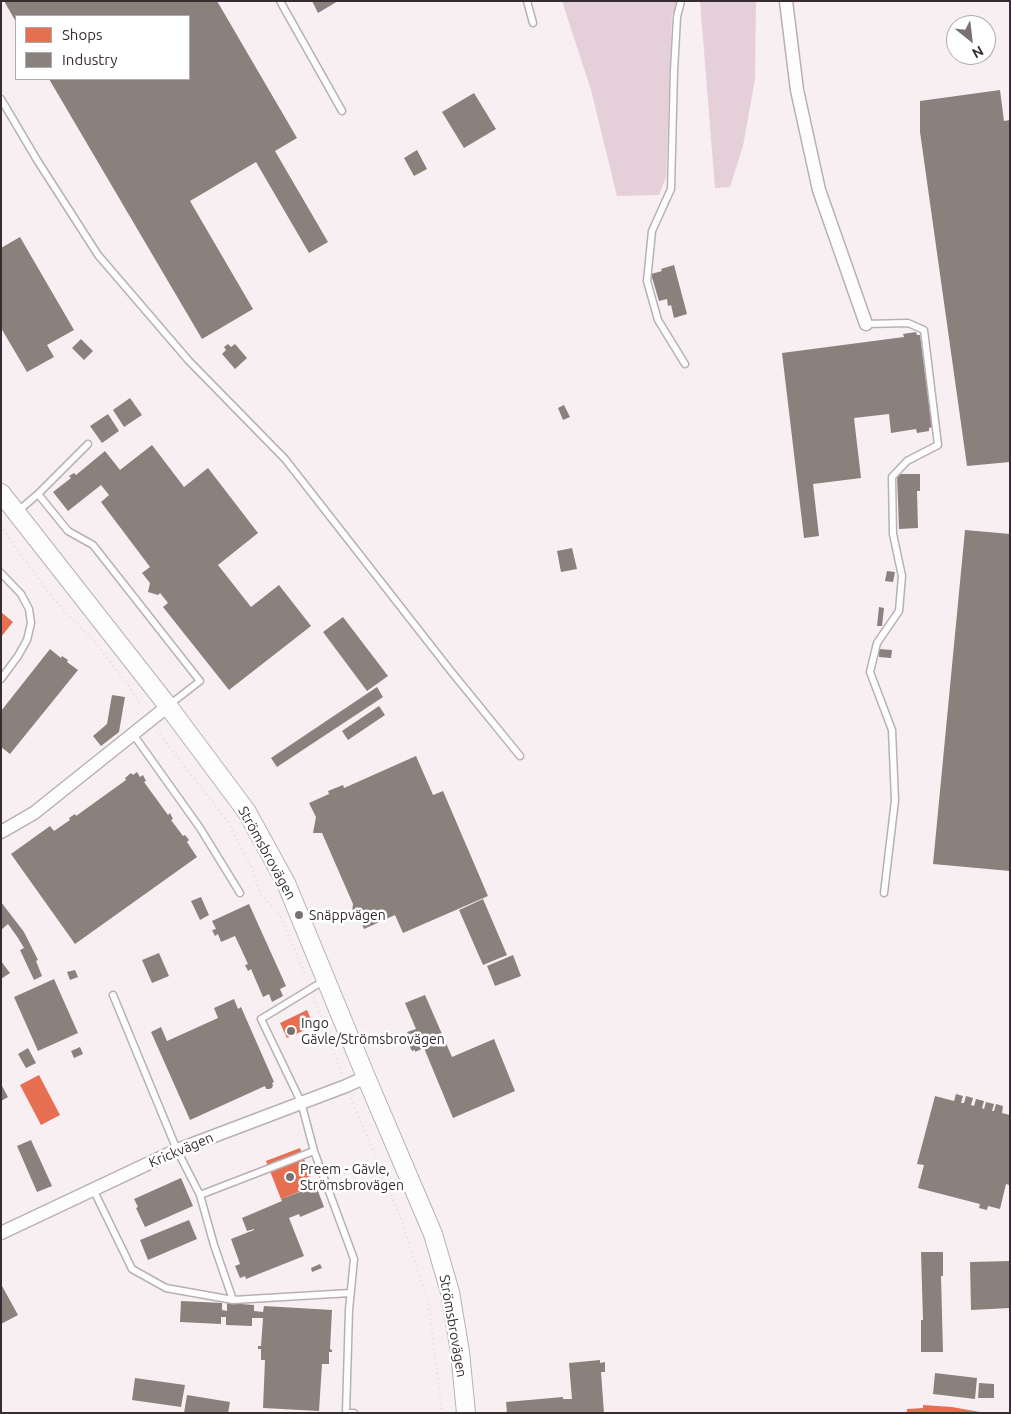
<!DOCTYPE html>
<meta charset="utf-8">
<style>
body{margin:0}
#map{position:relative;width:1011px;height:1414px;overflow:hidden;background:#f8eff3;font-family:Ubuntu,sans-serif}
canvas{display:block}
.frame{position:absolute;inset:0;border:2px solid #362c31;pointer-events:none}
.legend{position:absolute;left:15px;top:15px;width:175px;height:65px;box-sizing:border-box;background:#fff;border:1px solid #afabad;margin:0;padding:6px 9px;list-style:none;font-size:15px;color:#362c31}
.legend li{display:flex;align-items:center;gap:10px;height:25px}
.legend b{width:25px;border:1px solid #afabad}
.north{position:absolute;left:946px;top:15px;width:50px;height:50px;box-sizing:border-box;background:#fff;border:1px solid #afabad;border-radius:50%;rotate:151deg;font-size:14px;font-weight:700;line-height:20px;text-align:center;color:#362c31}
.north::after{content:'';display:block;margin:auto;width:18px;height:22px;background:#7a7075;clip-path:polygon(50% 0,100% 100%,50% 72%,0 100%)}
</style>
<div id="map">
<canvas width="1011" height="1414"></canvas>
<div class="frame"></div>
<ul class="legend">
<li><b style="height:14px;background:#e76f51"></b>Shops</li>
<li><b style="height:14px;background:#8a817c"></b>Industry</li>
</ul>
<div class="north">N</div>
</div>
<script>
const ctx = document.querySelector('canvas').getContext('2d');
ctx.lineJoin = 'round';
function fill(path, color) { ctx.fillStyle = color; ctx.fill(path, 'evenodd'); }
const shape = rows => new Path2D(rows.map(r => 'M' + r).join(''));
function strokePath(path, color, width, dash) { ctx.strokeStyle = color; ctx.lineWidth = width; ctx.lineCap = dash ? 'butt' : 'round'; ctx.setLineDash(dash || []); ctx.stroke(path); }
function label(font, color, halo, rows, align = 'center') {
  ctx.font = font + ' Ubuntu,sans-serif'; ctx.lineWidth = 5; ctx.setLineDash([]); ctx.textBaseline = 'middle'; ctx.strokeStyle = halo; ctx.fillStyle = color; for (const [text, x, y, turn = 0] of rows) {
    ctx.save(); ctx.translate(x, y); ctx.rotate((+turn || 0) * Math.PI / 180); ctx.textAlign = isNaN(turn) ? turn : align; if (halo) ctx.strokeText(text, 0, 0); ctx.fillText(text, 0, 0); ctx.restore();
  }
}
const green = shape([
 [562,1,684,1,672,15,666,177,659,195,617,196,591,90],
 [700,1,756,1,755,79,743,146,730,187,715,188]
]);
const shops = shape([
 [1,612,13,622,1,637],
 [307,1010,314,1026,287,1038,280,1023],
 [39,1075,60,1115,41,1125,20,1085],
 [300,1148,314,1186,281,1199,266,1161],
 [923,1405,952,1407,980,1412,980,1413,907,1413,907,1409,923,1408]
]);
const industry = shape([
 [4,1,217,1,297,138,275,151,328,242,309,253,256,162,190,201,253,309,202,339,49,79,189,79,189,16,16,16,16,22],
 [312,1,338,1,318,13],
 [1000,90,1004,121,1010,120,1010,462,967,466,920,132,920,101],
 [474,93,496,129,464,148,442,112],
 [417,150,427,169,414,176,404,158],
 [20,237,74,330,47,345,54,357,27,372,1,328,1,248],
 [674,265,687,314,674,318,671,305,668,306,667,299,659,301,651,274,662,271,661,269],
 [916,332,917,335,920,335,932,427,929,428,929,431,917,433,916,429,891,433,889,414,854,418,861,478,813,484,819,536,804,538,782,353,904,337,903,334],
 [81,339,93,351,84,360,72,348],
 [228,344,231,347,235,344,247,358,235,369,222,354,226,350,224,347],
 [130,398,142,415,124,427,113,410],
 [564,405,570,417,563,420,558,408],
 [108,414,119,431,102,443,90,426],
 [152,445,184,487,208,468,258,533,218,565,251,607,279,585,311,626,229,690,163,607,168,603,160,593,158,595,148,592,150,583,142,573,150,567,101,502,109,495,101,485,68,511,53,492,71,478,69,476,74,473,76,475,105,451,120,470],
 [897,474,920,474,920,491,917,491,918,528,899,529],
 [965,530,1010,534,1010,871,933,864],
 [572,548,577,569,561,572,557,551],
 [887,571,895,572,893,582,885,581],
 [879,607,884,608,882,626,877,626],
 [343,617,388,676,367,691,323,632],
 [50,649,61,658,62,656,68,660,67,662,78,670,10,754,1,747,1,711],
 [879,649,892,650,891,658,879,657],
 [377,687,383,697,277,767,271,758],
 [112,695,125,697,119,732,101,746,93,736,107,724],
 [379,706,385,715,348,740,342,731],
 [416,756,433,795,443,791,488,896,403,933,395,915,364,929,361,922,351,920,353,904,322,833,313,833,316,817,309,803,329,794,328,791,343,785,344,788],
 [137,772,140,777,143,775,146,781,144,782,168,815,170,813,173,819,171,820,183,836,185,835,189,840,187,842,197,857,75,944,11,854,50,826,54,831,70,820,69,818,75,814,76,816,126,780,125,778,131,773,133,775],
 [201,897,209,915,200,920,191,901],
 [483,899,507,955,483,965,459,910],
 [1,902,24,932,38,960,36,961,42,976,34,980,20,950,24,948,18,938,8,924,1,930],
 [249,904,286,986,280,989,283,996,272,1002,269,994,263,997,251,969,248,971,245,965,248,964,235,936,221,942,218,934,215,936,212,930,216,929,212,921],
 [159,953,169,976,152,983,142,960],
 [513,955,521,976,495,986,487,966],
 [1,961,10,973,1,979],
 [75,970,78,977,70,980,67,972],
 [54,979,78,1033,38,1051,14,997],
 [425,995,452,1057,494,1039,515,1091,453,1118,424,1048,415,1052,415,1050,412,1051,409,1045,412,1044,407,1032,416,1029,405,1003],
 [234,999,238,1009,241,1007,274,1082,272,1083,273,1085,272,1088,269,1089,266,1089,265,1086,190,1120,151,1032,161,1027,167,1041,218,1018,214,1008],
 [80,1047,83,1054,74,1058,71,1051],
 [28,1048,36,1063,26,1068,18,1054],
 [1,1084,8,1097,1,1101],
 [956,1094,963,1096,961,1103,964,1103,966,1096,973,1098,971,1105,974,1106,976,1099,984,1101,982,1108,984,1109,986,1102,994,1104,992,1111,994,1111,996,1104,1003,1106,1002,1113,1010,1115,1010,1181,1009,1185,1006,1184,1000,1209,988,1206,987,1210,979,1208,980,1204,918,1188,924,1165,917,1164,935,1096,954,1101],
 [31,1140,52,1186,37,1192,17,1146],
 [181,1178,193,1206,145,1227,136,1208,138,1207,134,1199],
 [316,1186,324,1207,300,1217,299,1214,289,1218,304,1256,246,1279,245,1276,240,1278,235,1266,240,1264,231,1239,254,1230,254,1229,247,1231,242,1218,282,1201,281,1199],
 [189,1220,197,1239,148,1260,140,1240],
 [921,1252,943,1252,943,1276,941,1276,943,1352,921,1352,921,1320,923,1320],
 [1010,1261,1010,1308,971,1310,970,1262],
 [320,1264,322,1268,312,1272,311,1268],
 [1,1284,18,1315,1,1324],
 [181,1301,222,1303,222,1310,227,1311,227,1303,254,1305,254,1311,263,1312,264,1306,332,1310,330,1349,332,1350,332,1352,329,1352,329,1364,322,1364,319,1411,263,1408,265,1360,261,1360,261,1349,258,1349,258,1346,261,1346,263,1318,252,1318,252,1326,226,1325,226,1317,221,1317,221,1324,180,1322],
 [600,1360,600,1363,605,1362,605,1372,601,1372,604,1413,507,1413,506,1402,563,1397,563,1399,572,1399,569,1363],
 [935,1373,977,1378,975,1399,933,1394],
 [135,1378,185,1385,181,1407,132,1400],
 [979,1383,994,1384,994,1398,978,1398],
 [187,1395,230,1402,228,1413,184,1413]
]);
const path = shape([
 [1,525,15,547,56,602,94,641,130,687,143,710],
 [157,731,228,822,252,869,261,895,279,914,305,974],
 [314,997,342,1075],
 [351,1098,400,1216,429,1306,442,1413]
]);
const lane = shape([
 [280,1,342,111],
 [527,1,533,23],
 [681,1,677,17,674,71,671,189,652,231,647,281,658,320,685,364],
 [1,99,37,160,98,255,189,361,285,459,450,670,520,756],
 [866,324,908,323,924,330,938,445,907,461,892,477,893,534,902,576,899,611,877,643,870,672,892,730,895,800,884,893],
 [38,494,68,531,93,545,200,681,169,705],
 [17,512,38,494,88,444],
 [1,573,21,594,29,609,31,623,27,640,18,656,1,679],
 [133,734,200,828,240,893],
 [325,980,261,1019,301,1102,314,1151,354,1259,349,1310,346,1413,354,1413],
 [113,995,177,1150,200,1195,314,1151],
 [93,1189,132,1269,166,1288,233,1300,350,1293],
 [200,1195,214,1245,233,1300]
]);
const street = shape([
 [786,1,797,90,819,190,866,324],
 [1,832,34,813,168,706],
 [1,1233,177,1150,346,1086,366,1077]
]);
const secondary = shape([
 [1,493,168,706,247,812,286,883,366,1077,433,1234,450,1292,460,1352,466,1413]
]);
const markers = [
 [299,915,5,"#7a7075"],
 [291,1031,5,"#7a7075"],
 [290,1177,5,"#7a7075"]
];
const streetNames = [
 ["Strömsbrovägen",267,853,61],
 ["Krickvägen",181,1150,-23],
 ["Strömsbrovägen",453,1326,80]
];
const poiNames = [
 ["Snäppvägen",309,915],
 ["Ingo",301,1023],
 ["Gävle/Strömsbrovägen",301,1039],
 ["Preem - Gävle,",300,1169],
 ["Strömsbrovägen",300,1185]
];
fill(green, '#e5cfd9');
fill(shops, '#e76f51');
fill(industry, '#8a817c');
strokePath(lane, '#b9b0b4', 9);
strokePath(street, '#b9b0b4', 15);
strokePath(secondary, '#b9b0b4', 20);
strokePath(path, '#e1dedf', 2.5, [1, 4]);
strokePath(lane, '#fefdfd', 6);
strokePath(street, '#fefdfd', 12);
strokePath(secondary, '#fefdfd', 18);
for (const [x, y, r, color] of markers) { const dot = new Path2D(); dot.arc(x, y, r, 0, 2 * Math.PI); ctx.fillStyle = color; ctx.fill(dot); strokePath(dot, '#fff', 2); }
label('14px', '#362c31', '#fff', streetNames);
label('14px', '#362c31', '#fff', poiNames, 'left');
</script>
